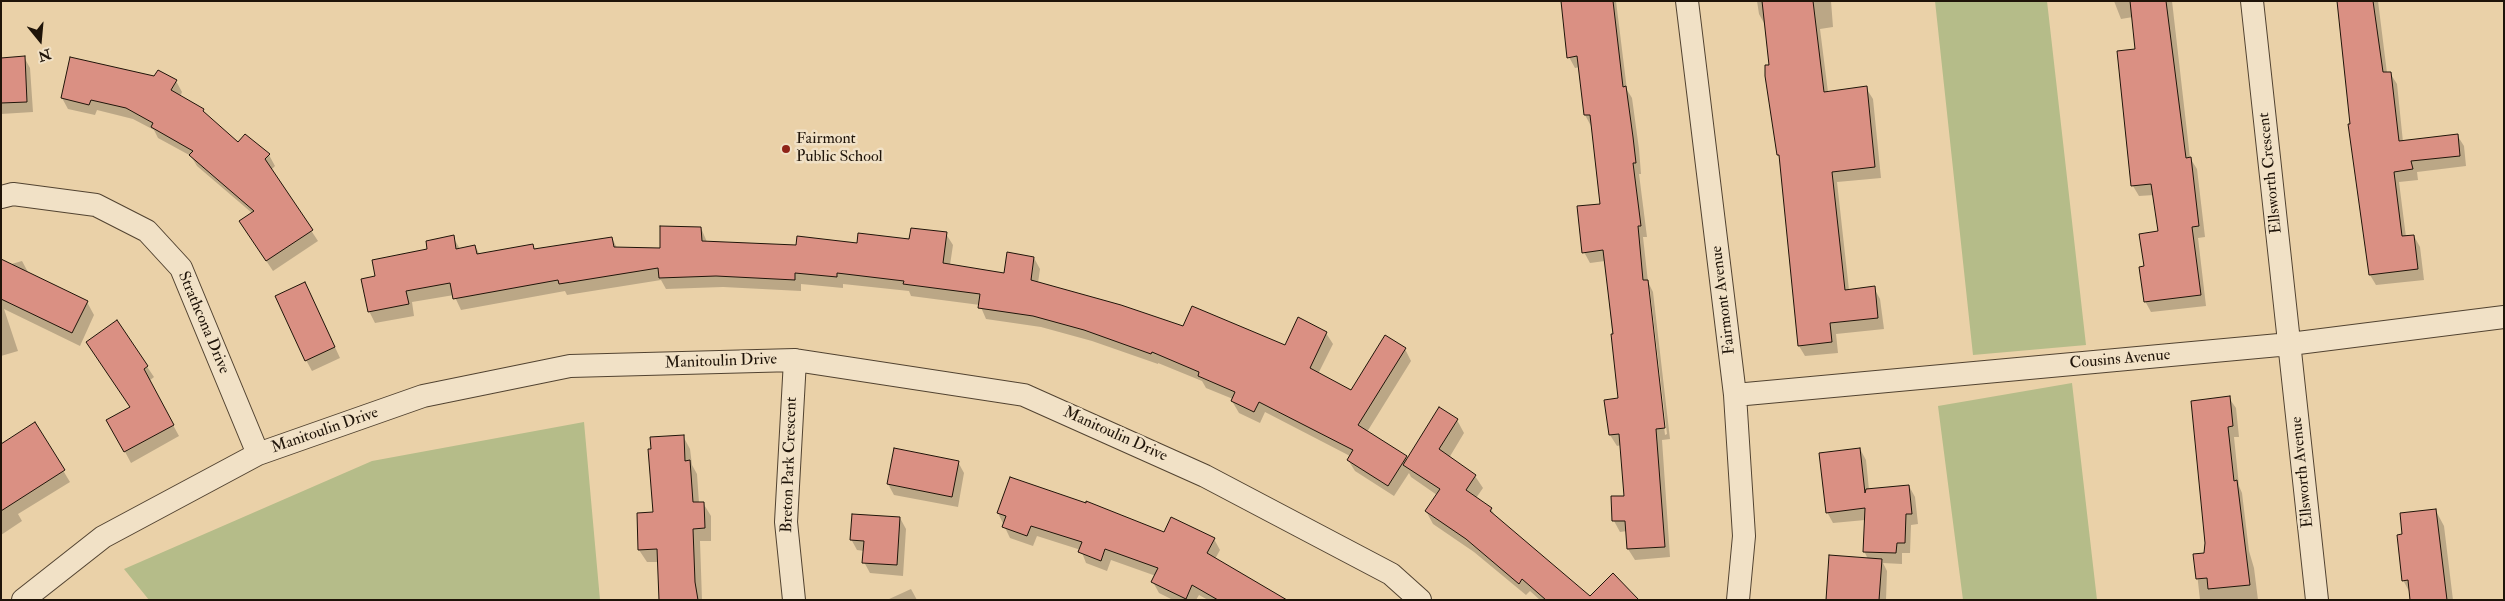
<!DOCTYPE html>
<style>
body{margin:0}
#map{position:relative;width:2505px;height:601px;overflow:hidden;background:#ead1a8;font-family:"IM FELL Double Pica",serif}
canvas{display:block}
.frame{position:absolute;inset:0;border:2px solid #1f1409;pointer-events:none}
.north{position:absolute;left:15px;top:15px;width:50px;height:50px;-webkit-text-stroke:4px #f1e1c6;paint-order:stroke;rotate:163deg;font-size:14px;font-weight:700;line-height:20px;text-align:center;color:#1f1409}
.north::after{content:'';display:block;margin:auto;width:18px;height:22px;background:#1f1409;clip-path:polygon(50% 0,100% 100%,50% 72%,0 100%)}
</style>
<div id="map">
<canvas width="2505" height="601"></canvas>
<div class="frame"></div>
<div class="north">N</div>
</div>
<script>
const ctx = document.querySelector('canvas').getContext('2d');
ctx.lineJoin = 'round';
function fill(path, color) { ctx.fillStyle = color; ctx.fill(path, 'evenodd'); }
const shape = rows => new Path2D(rows.map(r => 'M' + r).join(''));
function strokePath(path, color, width, dash) { ctx.strokeStyle = color; ctx.lineWidth = width; ctx.lineCap = dash ? 'butt' : 'round'; ctx.setLineDash(dash || []); ctx.stroke(path); }
function label(font, color, halo, rows, align = 'center') {
  ctx.font = font + ' "IM FELL Double Pica",serif'; ctx.lineWidth = 5; ctx.setLineDash([]); ctx.textBaseline = 'middle'; ctx.strokeStyle = halo; ctx.fillStyle = color; for (const [text, x, y, turn = 0] of rows) {
    ctx.save(); ctx.translate(x, y); ctx.rotate((+turn || 0) * Math.PI / 180); ctx.textAlign = isNaN(turn) ? turn : align; if (halo) ctx.strokeText(text, 0, 0); ctx.fillText(text, 0, 0); ctx.restore();
  }
}
const green = shape([
 [1935,1,2047,1,2086,345,1973,355],
 [2072,383,2097,600,1963,600,1938,406],
 [584,422,600,600,149,600,124,569,372,461]
]);
const shadow = shape([
 [1562,1,1616,1,1627,90,1632,98,1639,149,1641,174,1639,174,1647,237,1643,237,1648,282,1653,292,1670,439,1662,440,1670,557,1635,560,1628,549,1627,531,1620,532,1614,521,1625,497,1621,445,1617,446,1610,435,1605,401,1619,399,1605,261,1590,263,1584,252,1602,205,1591,126,1585,115,1580,67,1575,68,1569,57],
 [1648,287,1650,290,1667,434,1665,435],
 [1757,1,1831,1,1833,27,1820,29,1828,92,1866,88,1873,99,1881,178,1837,182,1849,290,1874,288,1880,299,1884,329,1836,334,1838,353,1805,356,1799,346,1781,159,1778,155,1771,66,1765,25,1759,14],
 [2114,1,2172,1,2190,158,2197,169,2205,237,2198,238,2206,306,2151,312,2145,301,2146,267,2160,232,2154,195,2139,196,2133,186,2136,50,2133,17,2121,19],
 [2338,1,2378,1,2387,73,2390,73,2397,84,2403,142,2457,135,2464,146,2466,166,2417,172,2418,180,2399,182,2406,237,2414,236,2420,247,2424,280,2376,285,2370,275],
 [24,57,30,68,33,112,1,114,1,59],
 [71,59,176,81,182,92,180,97,203,110,208,118,239,144,245,135,269,155,275,166,271,170,318,241,273,271,247,232,252,213,197,166,191,156,158,138,154,130,133,119,97,110,95,115,68,109,62,98],
 [701,228,707,242,798,246,910,240,946,234,953,245,950,265,1005,274,1034,258,1040,269,1038,283,1184,328,1285,346,1326,333,1333,344,1318,374,1352,392,1405,349,1411,361,1367,432,1407,459,1457,420,1464,433,1449,458,1475,476,1483,488,1476,498,1491,509,1498,520,1590,597,1636,600,1540,600,1530,591,1526,595,1474,552,1433,524,1426,511,1437,495,1411,477,1409,473,1394,496,1355,471,1348,460,1350,456,1265,412,1260,423,1239,413,1232,401,1233,399,1206,388,1202,381,1158,363,1158,364,1092,341,1041,327,986,319,980,305,911,296,909,291,843,284,843,288,801,284,801,291,723,287,666,289,661,280,567,295,565,291,461,310,454,295,412,302,414,316,375,323,369,311,377,277,453,237,460,249,475,246,480,255,533,245,535,250,612,238,617,248,661,249],
 [22,261,29,274,87,302,94,315,80,346,4,309,18,351,1,356,1,267],
 [311,295,340,358,312,371,306,360],
 [117,322,154,377,149,381,179,436,131,463,108,420,131,408,87,342],
 [2229,398,2236,408,2239,437,2234,437,2239,486,2242,493,2249,551,2254,568,2258,600,2200,600,2195,555,2205,555],
 [35,424,70,482,18,514,22,521,1,535,1,450],
 [683,436,690,449,692,465,697,474,699,503,703,503,711,516,711,541,700,541,702,600,660,600,659,562,647,562,639,550],
 [1860,449,1866,460,1869,490,1909,486,1915,497,1918,524,1911,525,1910,553,1902,553,1902,564,1883,563,1887,571,1886,600,1828,600,1868,559,1864,551,1865,520,1833,523,1827,512],
 [958,462,964,473,958,507,894,495,888,484],
 [2436,511,2444,526,2453,600,2411,600,2410,593,2403,580,2404,536],
 [998,513,1214,539,1220,550,1215,559,1275,600,1208,600,1199,595,1196,600,1173,600,1159,593,1153,582,1156,576,1111,560,1107,571,1086,563,1081,550,1037,536,1033,546,1010,538],
 [900,518,906,529,903,576,870,573,864,562,864,551,857,550,851,539],
 [911,589,917,600,887,600]
]);
const building = shape([
 [1561,1,1613,1,1623,87,1626,86,1633,137,1636,163,1633,163,1641,226,1638,226,1643,280,1648,280,1665,428,1656,429,1665,547,1627,549,1625,521,1612,521,1611,496,1624,496,1619,434,1609,435,1604,400,1618,398,1611,334,1613,334,1603,250,1582,253,1577,206,1600,204,1590,115,1584,115,1577,56,1567,58,1561,1],
 [1762,1,1813,1,1824,92,1867,86,1875,167,1832,172,1845,290,1875,286,1878,318,1830,323,1832,342,1798,346,1779,155,1777,155,1765,76,1765,65,1769,65,1762,1],
 [2130,1,2166,1,2186,158,2191,157,2199,226,2192,227,2201,295,2144,302,2139,267,2144,266,2139,234,2158,231,2151,184,2131,186,2117,51,2135,49,2130,1],
 [2337,1,2373,1,2383,72,2391,72,2399,141,2458,134,2460,156,2411,161,2413,169,2394,172,2402,236,2414,235,2418,269,2369,275,2348,124,2350,124,2337,1],
 [25,56,27,102,1,103,1,58,25,56],
 [70,57,154,76,158,70,177,80,171,90,204,109,203,111,238,142,245,134,270,154,265,159,313,230,266,261,239,221,254,211,189,155,193,151,151,127,153,123,126,108,91,100,89,105,61,98,70,57],
 [660,226,701,227,702,241,796,245,797,236,857,243,858,233,909,239,911,228,947,232,943,263,1004,273,1007,252,1034,257,1031,280,1121,305,1183,326,1192,306,1285,345,1298,317,1327,332,1310,368,1351,390,1385,335,1406,348,1358,425,1407,456,1388,486,1347,460,1353,450,1259,402,1254,412,1231,401,1235,392,1198,376,1199,372,1152,352,1151,354,1084,330,1033,316,978,308,980,294,903,284,904,281,837,273,837,277,795,273,795,280,716,276,659,278,658,268,559,284,558,280,453,299,450,283,406,291,409,304,368,312,361,279,375,276,372,260,427,249,426,241,454,235,456,249,475,245,477,254,533,244,534,249,612,237,614,247,660,248,660,226],
 [1,259,88,301,72,333,1,299,1,259],
 [305,282,335,347,305,361,275,296,305,282],
 [117,320,148,366,144,369,174,425,124,452,106,420,130,407,86,342,117,320],
 [2230,396,2233,426,2228,427,2234,481,2237,480,2250,585,2208,589,2207,578,2196,579,2193,554,2204,553,2205,543,2191,401,2230,396],
 [1439,407,1458,419,1439,449,1476,475,1466,490,1492,508,1490,511,1590,596,1613,573,1639,600,1546,600,1522,579,1519,584,1466,539,1425,511,1440,489,1403,465,1439,407],
 [35,422,65,470,1,511,1,444,35,422],
 [684,435,685,461,690,460,693,502,704,502,705,528,693,529,695,582,698,600,659,600,657,549,638,550,637,513,653,512,648,449,651,449,650,437,684,435],
 [894,448,959,461,952,497,887,484,894,448],
 [1860,448,1865,493,1866,489,1909,485,1912,514,1906,514,1905,543,1897,543,1896,553,1863,552,1865,508,1826,513,1819,453,1860,448],
 [1010,477,1086,503,1086,501,1164,532,1171,517,1215,538,1207,553,1287,600,1218,600,1192,585,1186,599,1151,582,1158,568,1105,549,1101,561,1078,552,1082,542,1031,526,1027,536,1002,527,1006,516,997,513,1010,477],
 [2436,509,2447,600,2410,600,2408,580,2402,581,2397,535,2402,534,2400,513,2436,509],
 [852,514,900,517,897,565,862,563,864,541,850,540,852,514],
 [1829,555,1882,559,1879,600,1826,600,1829,555]
]);
const street = shape([
 [1687,1,1735,395,1744,536,1738,600],
 [2252,1,2317,600],
 [1,197,13,194,96,205,147,231,181,268,258,454],
 [1735,395,2290,344,2504,317],
 [23,600,103,537,258,454,423,396,570,366,795,360,1024,395,1205,476,1391,574,1420,600],
 [794,600,786,522,795,360]
]);
const markers = [
 [786,149,5,"#8f2418"]
];
const poiNames = [
 ["Fairmont",796,140],
 ["Public School",796,158]
];
const streetNames = [
 ["Ellsworth Crescent",2271,173,-96],
 ["Fairmont Avenue",1724,300,-97],
 ["Strathcona Drive",203,323,67],
 ["Cousins Avenue",2120,360,-5],
 ["Manitoulin Drive",721,362,-2],
 ["Manitoulin Drive",325,431,-19],
 ["Manitoulin Drive",1115,435,24],
 ["Breton Park Crescent",790,465,-88],
 ["Ellsworth Avenue",2303,472,-96]
];
fill(green, '#b5bc89');
fill(shadow, '#0003');
fill(building, '#da9083');
strokePath(building, '#1f1409', 1);
strokePath(street, '#524331', 24);
strokePath(street, '#f1e1c6', 22);
for (const [x, y, r, color] of markers) { const dot = new Path2D(); dot.arc(x, y, r, 0, 2 * Math.PI); ctx.fillStyle = color; ctx.fill(dot); strokePath(dot, '#f1e1c6', 2); }
label('16px', '#1f1409', '#f1e1c6', poiNames, 'left');
label('16px', '#1f1409', '#f1e1c6', streetNames);
</script>
